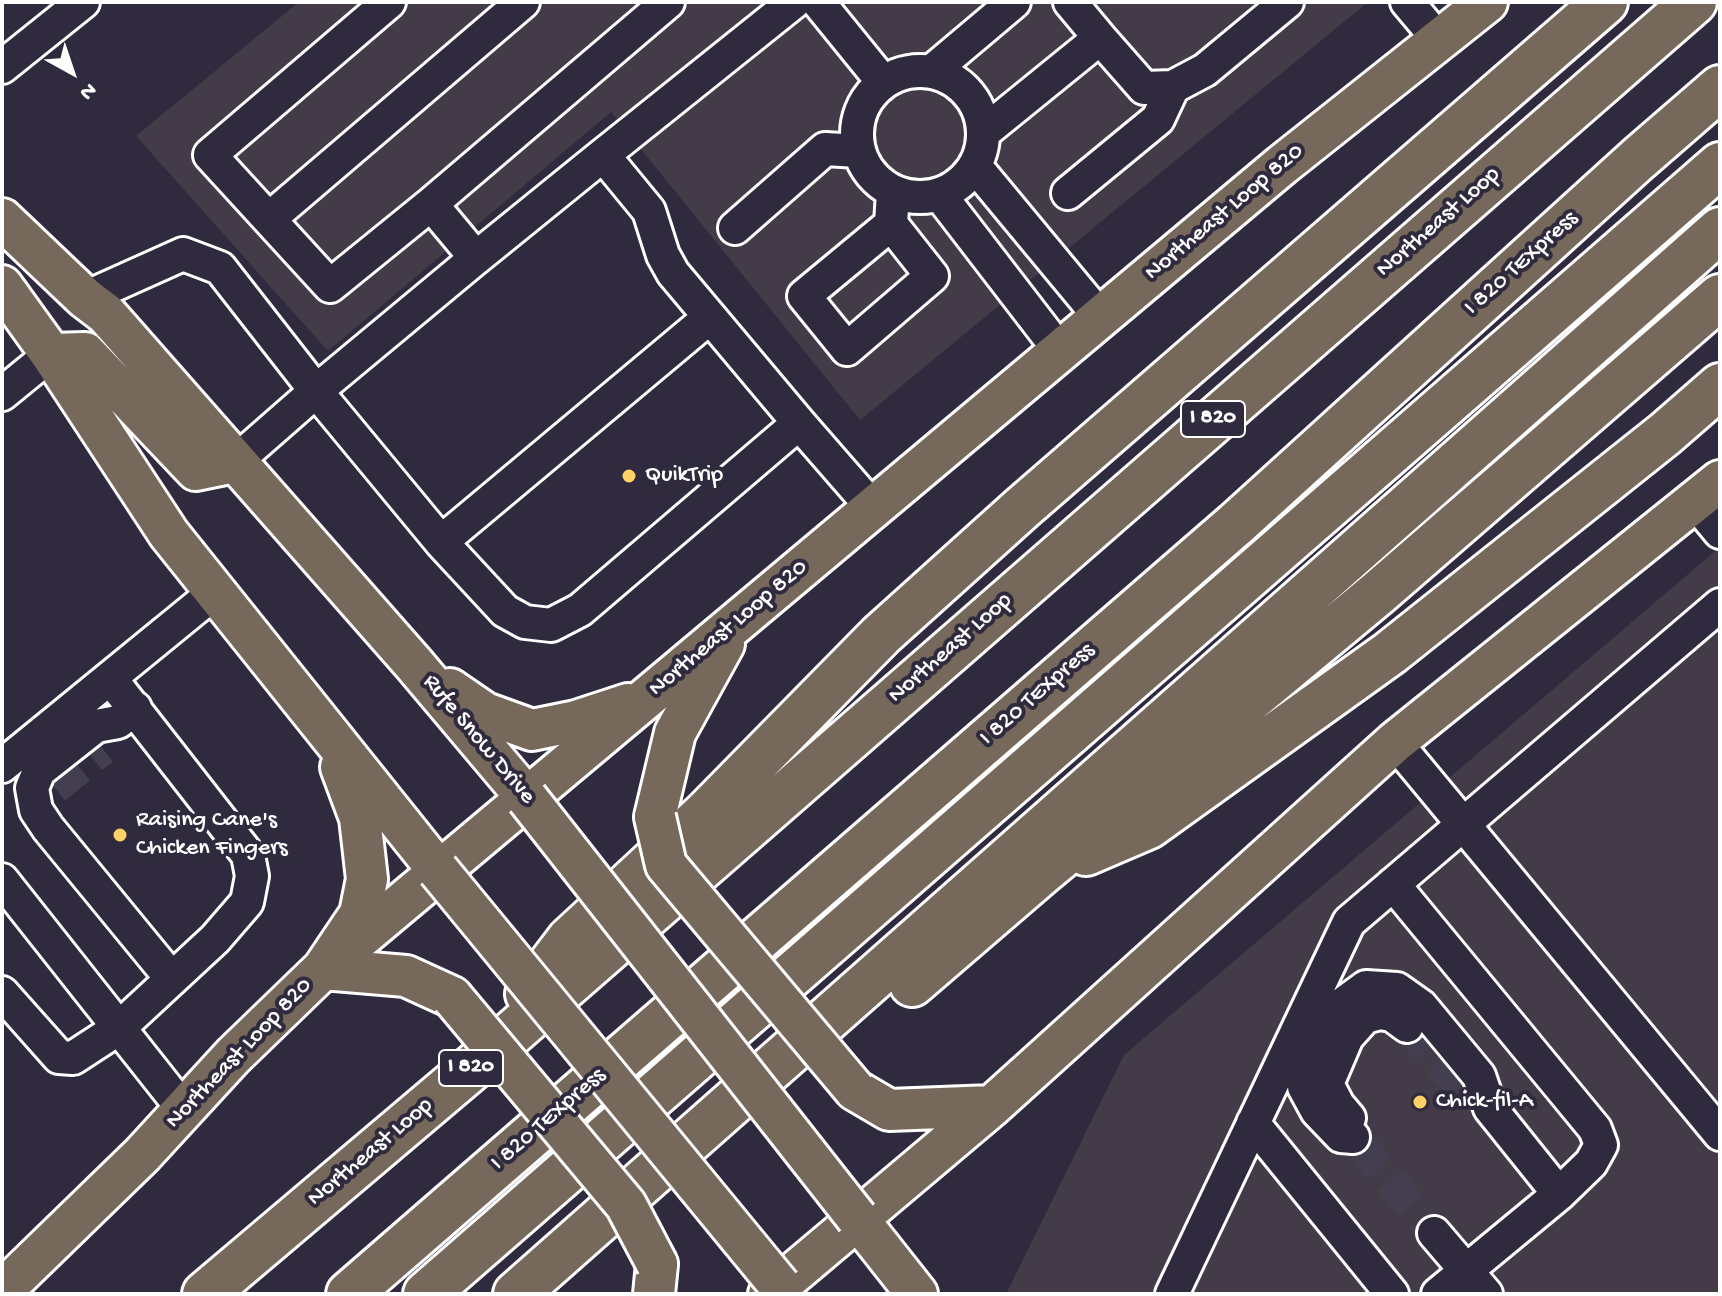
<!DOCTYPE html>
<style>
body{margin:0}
#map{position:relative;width:1722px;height:1296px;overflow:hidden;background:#2f2a3d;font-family:"Gochi Hand",sans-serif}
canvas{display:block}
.frame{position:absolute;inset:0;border:4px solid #fff;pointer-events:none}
.north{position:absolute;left:32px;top:32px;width:80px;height:80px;-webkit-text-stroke:6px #2f2a3d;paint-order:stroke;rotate:140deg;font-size:22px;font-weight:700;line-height:32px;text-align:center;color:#fff}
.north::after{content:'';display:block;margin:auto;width:28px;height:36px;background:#fff;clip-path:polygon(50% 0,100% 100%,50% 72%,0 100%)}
</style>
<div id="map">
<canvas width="1722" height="1296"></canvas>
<div class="frame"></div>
<div class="north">N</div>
</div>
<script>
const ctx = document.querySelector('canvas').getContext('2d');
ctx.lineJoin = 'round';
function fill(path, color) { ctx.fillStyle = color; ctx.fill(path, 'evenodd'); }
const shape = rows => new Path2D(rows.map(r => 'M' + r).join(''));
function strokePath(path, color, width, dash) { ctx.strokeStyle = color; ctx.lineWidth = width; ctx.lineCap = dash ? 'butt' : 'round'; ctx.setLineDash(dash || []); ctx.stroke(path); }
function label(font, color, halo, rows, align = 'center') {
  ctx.font = font + ' "Gochi Hand",sans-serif'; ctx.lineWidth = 8; ctx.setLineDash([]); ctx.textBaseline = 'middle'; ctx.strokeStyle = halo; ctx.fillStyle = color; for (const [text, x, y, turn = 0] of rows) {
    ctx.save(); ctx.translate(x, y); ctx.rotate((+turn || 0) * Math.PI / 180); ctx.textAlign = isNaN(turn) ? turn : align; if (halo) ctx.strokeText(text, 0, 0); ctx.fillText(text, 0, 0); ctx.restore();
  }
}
const built = shape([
 [299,2,1368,2,860,420,611,112,328,351,136,136],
 [1720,547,1720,1294,1006,1294,1124,1055]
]);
const minorTunnel = shape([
 [55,788,103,749],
 [1407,1026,1462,1089],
 [1359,1144,1434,1233]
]);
const minor = shape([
 [389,2,210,155,330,286,431,204,668,2],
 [794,2,603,155,649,211,663,255,673,273,799,423],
 [818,2,883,82],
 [1070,2,1100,38],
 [1407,2,1439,40],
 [2,67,83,2],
 '857 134a63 63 0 1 1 126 0a63 63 0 1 1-126 0Z',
 [931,72,1014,2],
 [983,133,1100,38,1144,88,1173,87,1205,70,1287,2],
 [975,166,1101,318],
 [1068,193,1158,119,1173,87],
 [940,195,1060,351],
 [269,219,523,2],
 [891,224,932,276,847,349,804,296,891,224,893,192],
 [735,228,825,149,858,151],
 [476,258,603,155],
 [85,298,183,254,220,268,316,391,441,542,505,611,525,622,551,625,580,610,799,423,873,508],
 [2,394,51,354],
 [235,462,316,391,476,258,431,204],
 [1695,502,1720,532],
 [441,542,710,317],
 [135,708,118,722,96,726,39,771,32,788,36,810,48,828,172,979],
 [1395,742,1720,1134],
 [2,766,215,592],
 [2,880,184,1110],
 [1393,884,1595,1129,1601,1145,1591,1163,1559,1194,1438,1294],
 [2,993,59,1057,73,1058,119,1028,215,939,247,902,252,876,248,855,110,678],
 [1349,1118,1338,1105,1327,1084,1347,1037,1365,1017,1380,1013,1392,1015,1407,1026],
 [1253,1123,1392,1294],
 [1353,1137,1341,1136,1317,1111,1304,1087,1310,1057,1340,1006,1366,987,1397,989,1421,1006,1479,1076,1490,1108,1559,1194],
 [1434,1233,1486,1294],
 [1172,1294,1349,922,1720,605]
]);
const major = shape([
 [2,219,85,298,106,314,414,664,527,798],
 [2,286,51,354,169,534,438,870],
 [51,354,85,353,196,470,235,462],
 [450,689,485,713,532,730,576,721,628,704],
 [341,767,360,818,367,879,360,914,323,969,406,976,452,997],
 [655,817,675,733,724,644],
 [855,1090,889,1110,992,1106],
 [857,1218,917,1294],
 [2,1291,142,1155,233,1056,323,969,1282,165,1487,2],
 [654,1294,657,1264],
 [769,1294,992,1106,1395,742,1720,481]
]);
const highway = shape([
 [1086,853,1149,826,1390,653,1665,434,1720,386],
 [912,984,1041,873,1378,593,1720,297],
 [528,994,569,940,706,813,881,635,1022,508,1605,2],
 [205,1294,472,1068,1694,2],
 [349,1294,1236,524,1638,159,1720,88],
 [426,1294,1720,165],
 [516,1294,1720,230]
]);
const majorBridge = shape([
 [527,798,857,1218],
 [655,817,666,865,855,1090],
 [438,870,780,1286],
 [452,997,626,1205,657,1264]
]);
const markers = [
 [629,476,8,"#ffd166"],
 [120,835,8,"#ffd166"],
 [1420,1102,8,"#ffd166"]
];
const shields = [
 [1213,419,64],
 [471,1068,64]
];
const shieldNames = [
 ["I 820",1213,419],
 ["I 820",471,1068]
];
const streetNames = [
 ["Northeast Loop 820",1225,213,-40],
 ["Northeast Loop",1439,223,-41],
 ["I 820 TEXpress",1522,264,-42],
 ["Northeast Loop 820",729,629,-40],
 ["Northeast Loop",951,649,-41],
 ["I 820 TEXpress",1038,695,-41],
 ["Rufe Snow Drive",478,740,50],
 ["Northeast Loop 820",240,1054,-46],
 ["I 820 TEXpress",549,1120,-41],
 ["Northeast Loop",371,1153,-40]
];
const poiNames = [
 ["QuikTrip",645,476],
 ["Raising Cane's",136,821],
 ["Chicken Fingers",136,849],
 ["Chick-fil-A",1436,1102]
];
fill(built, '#433c48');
strokePath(minorTunnel, '#443f50', 32, [32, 16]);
strokePath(minor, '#fff', 38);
strokePath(major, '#fff', 46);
strokePath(highway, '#fff', 50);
strokePath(minor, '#2f2a3d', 32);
strokePath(major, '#76695c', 40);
strokePath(highway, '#76695c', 44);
strokePath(majorBridge, '#fff', 46, []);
strokePath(majorBridge, '#76695c', 40);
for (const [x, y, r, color] of markers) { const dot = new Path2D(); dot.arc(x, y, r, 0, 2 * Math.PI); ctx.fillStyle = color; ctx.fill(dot); strokePath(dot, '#2f2a3d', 3); }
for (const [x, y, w] of shields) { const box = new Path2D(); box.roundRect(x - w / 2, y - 18, w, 36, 6); ctx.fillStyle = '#2f2a3d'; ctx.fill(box); strokePath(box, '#fff', 2); }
label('bold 22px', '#fff', null, shieldNames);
label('24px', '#fff', '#2f2a3d', streetNames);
label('24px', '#fff', '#2f2a3d', poiNames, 'left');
</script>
